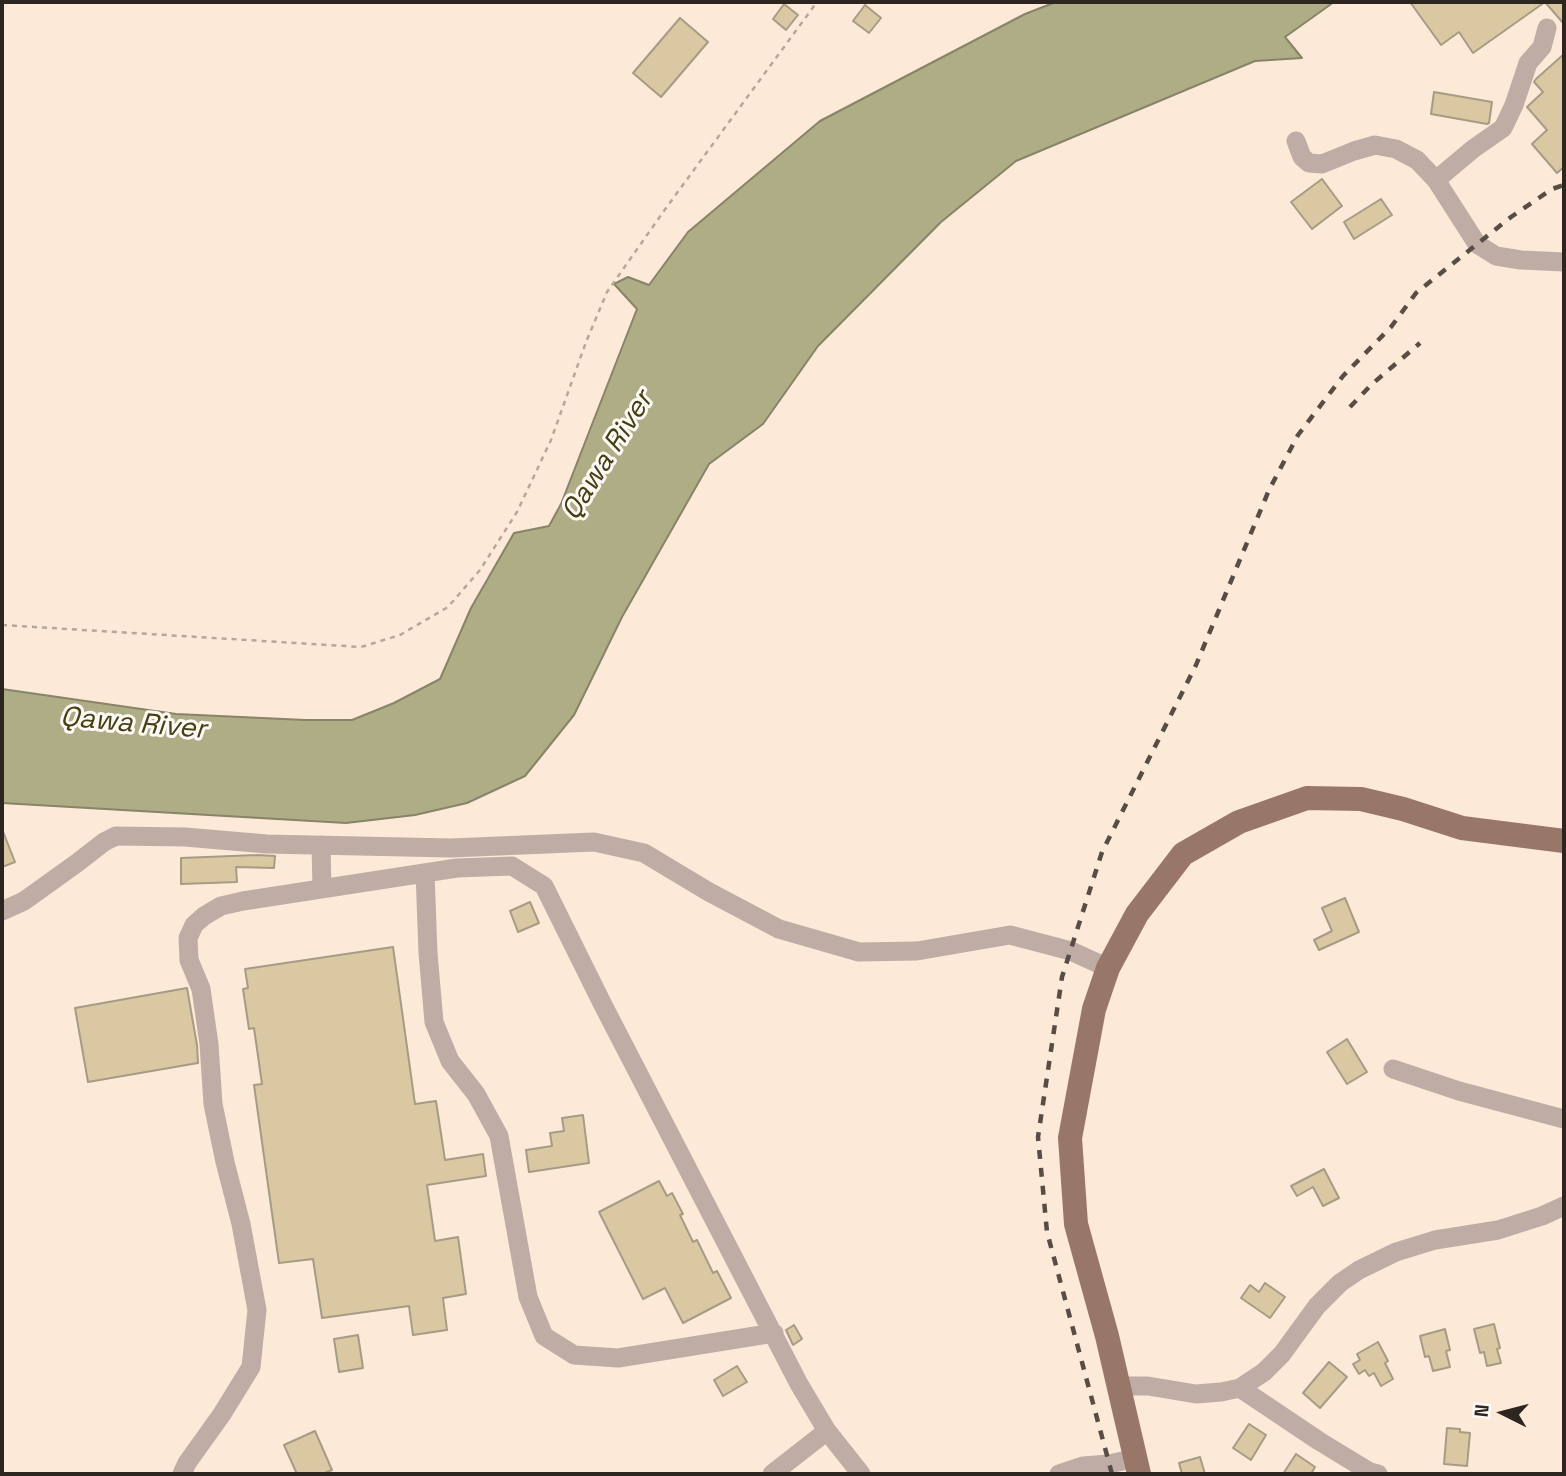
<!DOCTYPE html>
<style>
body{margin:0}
#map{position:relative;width:1566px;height:1476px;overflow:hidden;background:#fde9d7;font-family:"Space Grotesk",sans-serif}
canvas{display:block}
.frame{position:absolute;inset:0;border:4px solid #2d251f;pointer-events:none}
.north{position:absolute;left:1468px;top:1378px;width:70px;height:70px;-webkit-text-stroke:5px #fdf9f6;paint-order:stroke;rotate:276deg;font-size:19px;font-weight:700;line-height:28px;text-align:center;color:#2d251f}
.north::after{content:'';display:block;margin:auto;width:24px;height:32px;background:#2d251f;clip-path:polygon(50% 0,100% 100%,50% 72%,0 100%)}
</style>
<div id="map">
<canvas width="1566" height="1476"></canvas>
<div class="frame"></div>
<div class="north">N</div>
</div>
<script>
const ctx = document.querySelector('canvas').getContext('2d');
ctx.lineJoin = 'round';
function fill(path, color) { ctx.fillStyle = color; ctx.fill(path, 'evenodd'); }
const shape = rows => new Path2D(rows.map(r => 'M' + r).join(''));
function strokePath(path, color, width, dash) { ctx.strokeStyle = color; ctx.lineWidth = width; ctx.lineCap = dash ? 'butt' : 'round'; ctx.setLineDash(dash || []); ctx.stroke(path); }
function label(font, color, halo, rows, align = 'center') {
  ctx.font = font + ' "Space Grotesk",sans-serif'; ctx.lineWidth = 6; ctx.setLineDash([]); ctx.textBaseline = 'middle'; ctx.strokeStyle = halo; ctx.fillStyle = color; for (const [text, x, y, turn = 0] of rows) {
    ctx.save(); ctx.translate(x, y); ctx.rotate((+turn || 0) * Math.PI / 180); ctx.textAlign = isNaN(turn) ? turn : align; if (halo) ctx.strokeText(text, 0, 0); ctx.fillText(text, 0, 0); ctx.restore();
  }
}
const water = shape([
 [1056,2,1334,2,1285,37,1302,58,1255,61,1016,161,941,222,818,346,763,424,709,464,622,617,574,715,525,776,467,803,415,815,346,823,2,803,2,689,176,714,305,720,352,720,394,703,440,679,471,608,514,533,549,526,561,504,637,309,614,284,628,277,649,285,688,232,820,121,1025,14,1056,2]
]);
const building = shape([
 [1410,2,1545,2,1473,53,1459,32,1441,45,1410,2],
 [1545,2,1564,2,1564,24,1545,2],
 [784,4,798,15,786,30,773,19,784,4],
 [865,5,881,18,869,33,853,21,865,5],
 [680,18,708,42,661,97,633,73,680,18],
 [1564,54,1564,167,1557,173,1532,144,1547,130,1527,107,1543,92,1534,82,1536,79,1564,54],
 [1434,92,1492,102,1489,123,1487,124,1431,114,1434,92],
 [1322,179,1342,206,1312,229,1291,202,1322,179],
 [1381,199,1392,215,1354,239,1344,222,1381,199],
 [2,829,15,862,2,867,2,829],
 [257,855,275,856,274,868,236,867,237,882,181,884,181,858,257,855],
 [1345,898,1359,932,1319,950,1314,940,1332,931,1322,908,1345,898],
 [530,902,539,923,518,932,510,911,530,902],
 [393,947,415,1104,436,1101,445,1160,483,1154,486,1176,427,1185,435,1241,458,1237,466,1294,443,1298,447,1330,413,1335,409,1306,322,1318,313,1259,279,1263,254,1085,262,1084,254,1028,249,1029,243,989,248,988,245,969,393,947],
 [187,988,197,1045,198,1063,88,1082,75,1008,187,988],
 [1347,1039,1367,1072,1347,1084,1327,1052,1347,1039],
 [583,1115,589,1163,529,1172,526,1150,552,1146,550,1133,564,1131,562,1118,583,1115],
 [1324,1169,1339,1198,1323,1206,1313,1187,1297,1196,1291,1186,1324,1169],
 [659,1181,667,1196,672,1193,683,1214,680,1215,693,1242,697,1240,713,1273,717,1271,731,1298,683,1323,665,1288,643,1299,599,1212,659,1181],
 [1265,1283,1285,1297,1270,1318,1241,1298,1250,1285,1259,1292,1265,1283],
 [1494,1324,1500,1348,1497,1349,1501,1363,1487,1366,1484,1352,1480,1353,1474,1329,1494,1324],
 [794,1325,802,1339,793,1345,786,1330,794,1325],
 [1445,1329,1450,1350,1446,1351,1450,1367,1433,1371,1429,1356,1425,1357,1420,1336,1445,1329],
 [358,1335,363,1368,339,1372,334,1339,358,1335],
 [1378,1342,1388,1361,1385,1363,1393,1379,1381,1386,1374,1373,1369,1376,1365,1370,1359,1374,1353,1364,1360,1360,1357,1354,1378,1342],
 [1329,1362,1347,1377,1320,1408,1303,1393,1329,1362],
 [737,1366,747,1382,723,1396,714,1380,737,1366],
 [1249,1424,1266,1435,1251,1460,1233,1448,1249,1424],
 [1447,1428,1460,1429,1460,1432,1470,1433,1467,1466,1444,1464,1447,1428],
 [315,1431,332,1470,322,1474,297,1474,284,1445,315,1431],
 [1296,1454,1315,1467,1311,1474,1283,1474,1296,1454],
 [1200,1457,1205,1474,1182,1474,1179,1463,1200,1457]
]);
const path = shape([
 [2,625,361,647,400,635,448,607,480,570,517,512,551,440,586,342,607,292,666,208,817,2]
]);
const minor = shape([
 [1296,141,1302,157,1309,163,1322,164,1354,151,1375,145,1396,149,1417,160,1436,180,1477,244,1496,256,1521,260,1564,262],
 [1436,180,1473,149,1503,128,1514,105,1528,63,1542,47,1547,28],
 [321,845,322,889],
 [425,873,428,953,434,1022,450,1061,476,1094,499,1136,528,1297,544,1336,574,1355,618,1358,774,1333],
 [2,911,24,901,77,863,104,842,116,836,185,837,267,844,451,848,594,842,644,853,709,892,779,929,859,952,917,951,1010,935,1071,951,1108,968],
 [1393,1069,1459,1091,1564,1119],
 [1119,1386,1148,1386,1196,1394,1221,1392,1240,1388,1264,1372,1282,1354,1317,1306,1340,1283,1359,1270,1396,1252,1435,1240,1498,1230,1542,1216,1564,1206],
 [1240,1388,1319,1441,1370,1472,1378,1474],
 [182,1474,187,1463,222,1414,251,1367,257,1310,241,1224,225,1162,213,1104,209,1044,201,989,189,960,188,938,194,925,204,916,221,906,243,901,457,868,512,866,544,886,603,1005,799,1384,827,1431,861,1474],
 [772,1474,827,1431],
 [1059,1474,1083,1466,1109,1464,1136,1458]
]);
const major = shape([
 [1139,1474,1107,1336,1076,1224,1070,1138,1094,1009,1108,968,1137,914,1183,854,1239,822,1307,798,1361,799,1403,809,1462,828,1564,841]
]);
const rail = shape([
 [1350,407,1371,385,1420,343],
 [1112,1474,1047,1232,1038,1137,1062,977,1102,852,1196,665,1269,490,1298,435,1343,376,1391,327,1416,293,1511,217,1552,189,1564,185]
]);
const waterNames = [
 ["Qawa River",608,456,-58],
 ["Qawa River",133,724,5]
];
fill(water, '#aead86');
strokePath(water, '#878467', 2);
fill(building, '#dac8a2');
strokePath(building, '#a69c86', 2);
strokePath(path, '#b7a799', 2.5, [5, 5]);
strokePath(minor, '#bfada5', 19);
strokePath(major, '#987769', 24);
strokePath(rail, '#574d44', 4.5, [9, 9]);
label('italic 28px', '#434110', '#fdf9f6', waterNames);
</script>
